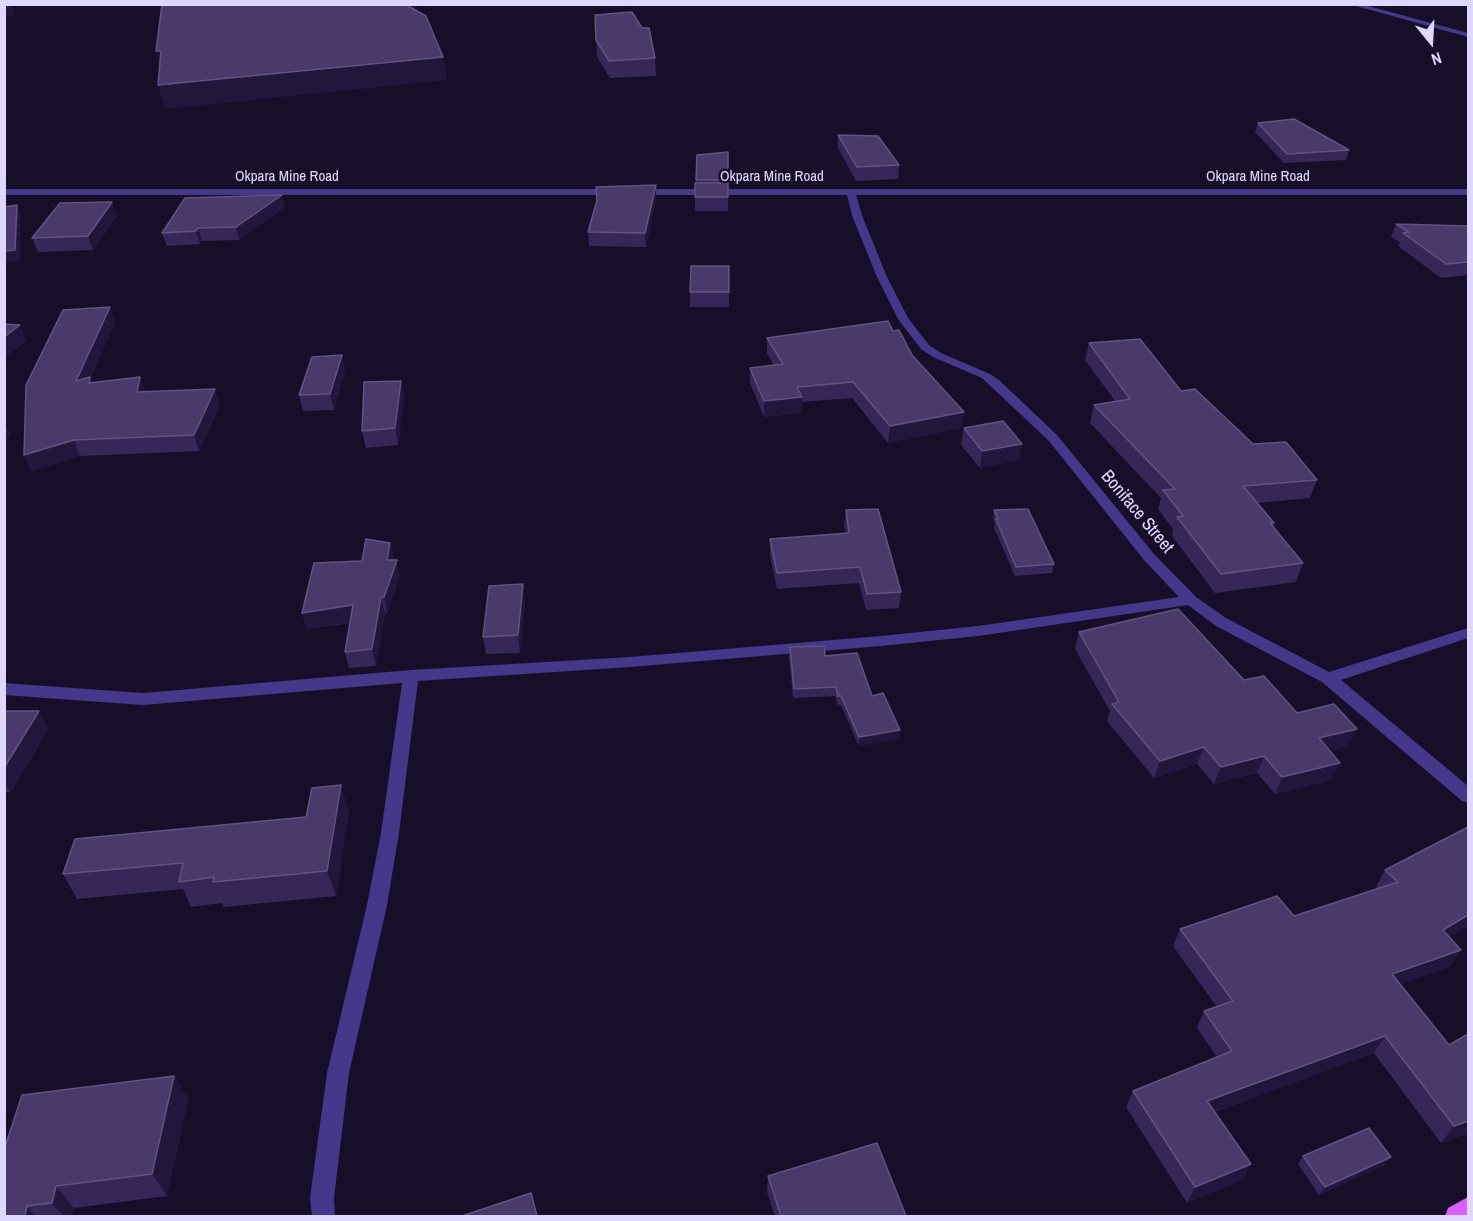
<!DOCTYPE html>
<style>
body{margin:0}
#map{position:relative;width:1473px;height:1221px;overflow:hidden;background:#170f29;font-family:"Archivo Narrow",sans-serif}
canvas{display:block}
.frame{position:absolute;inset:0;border:6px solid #e0d7ff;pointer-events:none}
.north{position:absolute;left:1401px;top:12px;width:60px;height:60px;-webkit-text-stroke:4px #170f29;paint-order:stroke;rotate:162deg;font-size:16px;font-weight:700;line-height:24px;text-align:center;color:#e0d7ff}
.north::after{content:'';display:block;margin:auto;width:21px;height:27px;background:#e0d7ff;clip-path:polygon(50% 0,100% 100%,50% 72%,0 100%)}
</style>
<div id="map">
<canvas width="1473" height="1221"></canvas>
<div class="frame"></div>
<div class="north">N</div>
</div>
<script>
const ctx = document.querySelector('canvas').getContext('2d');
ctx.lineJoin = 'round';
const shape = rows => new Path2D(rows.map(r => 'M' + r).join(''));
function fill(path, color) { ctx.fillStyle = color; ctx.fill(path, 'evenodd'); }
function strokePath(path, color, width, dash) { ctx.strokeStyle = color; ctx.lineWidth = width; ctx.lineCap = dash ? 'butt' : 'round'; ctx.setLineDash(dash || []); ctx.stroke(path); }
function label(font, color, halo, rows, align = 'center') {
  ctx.font = font + ' "Archivo Narrow",sans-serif'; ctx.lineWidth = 5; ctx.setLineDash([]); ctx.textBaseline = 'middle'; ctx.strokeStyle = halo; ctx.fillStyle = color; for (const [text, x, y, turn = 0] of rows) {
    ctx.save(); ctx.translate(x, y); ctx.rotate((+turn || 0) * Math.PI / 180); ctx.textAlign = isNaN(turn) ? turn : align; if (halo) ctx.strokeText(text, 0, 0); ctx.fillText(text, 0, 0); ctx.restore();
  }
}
const minor = shape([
 [1349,4,1361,4,1468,33,1468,37,1349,4],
 [4,189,1468,189,1468,195,856,195,863,218,887,277,908,318,929,345,941,353,990,374,999,380,1057,435,1154,554,1196,597,1226,618,1329,672,1468,628,1468,638,1341,680,1468,786,1468,803,1462,801,1322,682,1216,626,1188,605,978,636,881,646,630,667,418,681,399,833,387,905,349,1073,334,1198,335,1216,312,1216,310,1198,327,1073,367,905,381,833,402,683,143,705,4,695,4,683,143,693,411,670,630,657,881,636,978,626,1179,597,1144,560,1049,441,982,378,933,357,921,349,898,319,877,277,853,218,847,195,4,195,4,189]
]);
const major = shape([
 [1468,1197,1468,1216,1445,1216,1448,1208,1468,1197]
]);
const wall = shape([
 [596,40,655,58,656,76,610,78,597,57],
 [1258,123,1349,150,1346,160,1284,163,1255,132],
 [838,135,899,165,898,179,856,181,838,148],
 [728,152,728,211,695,211,695,197,697,155],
 [656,185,656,198,646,247,589,246,588,232],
 [285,207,239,240,202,241,200,244,167,246,162,233],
 [117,216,93,250,38,252,32,238],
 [1396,224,1468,226,1468,275,1441,278,1398,246,1400,242,1391,237],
 [729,266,729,307,690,307,690,292],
 [115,322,90,379,92,382,220,405,199,451,80,456,31,471],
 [893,331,912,355,964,412,961,428,888,443,852,398,801,402,801,413,764,417,750,383,750,368,774,365,767,353,767,338],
 [1089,343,1181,391,1253,444,1317,480,1310,498,1257,503,1274,523,1273,527,1303,563,1296,582,1215,593,1172,536,1173,529,1158,509,1161,498,1090,423,1094,405,1115,401,1085,360],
 [345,371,334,410,303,411,299,395],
 [401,381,404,397,398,445,366,448,362,431],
 [964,428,1019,460,980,468,961,445],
 [846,510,901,592,899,608,866,610,859,583,777,589,770,555,770,539,846,533,844,526],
 [994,510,1054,564,1052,573,1015,576,994,528,995,524,993,519],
 [390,543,394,560,400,576,387,613,385,613,376,666,349,668,345,652,350,623,307,629,302,613,362,561],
 [525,602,520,653,486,654,483,637],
 [1079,632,1244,680,1349,746,1329,751,1332,780,1275,794,1257,773,1214,784,1197,764,1154,778,1107,721,1110,711,1075,649],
 [790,647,825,656,872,696,899,739,859,746,841,705,838,705,835,696,793,698,789,656],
 [4,711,39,711,48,729,11,792,4,792],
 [349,811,336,896,224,907,222,903,191,907,183,889,77,899,63,874,306,817],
 [1468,827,1449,937,1461,950,1449,967,1400,984,1468,1133,1441,1143,1374,1053,1214,1112,1251,1164,1242,1180,1187,1203,1126,1107,1133,1091,1217,1057,1197,1028,1204,1011,1217,1007,1173,946,1180,929,1294,916,1377,889,1376,887,1385,870],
 [174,1076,188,1099,167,1196,74,1208,71,1216,4,1216],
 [1303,1156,1391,1157,1385,1165,1319,1195,1298,1164],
 [768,1176,906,1216,775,1216,767,1192]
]);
const shadedWall = shape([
 [4,4,10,4,14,14,4,18],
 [409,4,417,4,418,12,408,6],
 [156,51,161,51,163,74],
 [443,57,447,80,165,109,158,85],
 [656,185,656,198,646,247,645,233],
 [282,195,285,207,239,240,236,227],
 [112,202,117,216,93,250,88,236],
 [17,205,21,216,20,261,4,263,4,251],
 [198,228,202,241,200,244,196,231],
 [110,307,115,322,90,379,96,393,76,381],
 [20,325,27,341,4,358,4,337],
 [342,355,345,371,334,410,330,394],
 [140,377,146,392,137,392],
 [401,381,404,397,398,445,395,428],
 [215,389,220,405,199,451,194,435],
 [802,397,801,413,764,417,764,401],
 [964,412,961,428,888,443,890,426],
 [4,421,11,435,4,442],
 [74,440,80,456,31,471,24,455],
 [1022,444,1019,460,980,468,982,451],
 [390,543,394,559,391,575,397,560,400,576,387,613,384,597,387,560],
 [523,584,525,602,520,653,518,635],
 [381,597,385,613,376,666,372,649],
 [353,605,358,621,307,629,302,613],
 [39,711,48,729,11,792,4,781,4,768],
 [1357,729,1349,746,1311,755,1319,738],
 [900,730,899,739,859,746,859,737],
 [1204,747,1197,764,1154,778,1160,761],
 [1264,756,1257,773,1214,784,1221,767],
 [1340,763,1332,780,1275,794,1282,777],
 [341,785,349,811,336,896,327,871],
 [1468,915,1468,926,1432,947,1443,930],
 [1461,950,1449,967,1382,991,1392,974],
 [1385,1036,1374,1053,1199,1117,1207,1101],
 [174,1076,188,1099,167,1196,152,1174],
 [1468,1121,1468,1133,1441,1143,1454,1126],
 [1391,1157,1385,1165,1319,1195,1325,1187],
 [1251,1164,1242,1180,1187,1203,1195,1187],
 [56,1186,74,1208,71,1216,63,1216,52,1203],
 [27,1206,35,1216,25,1216]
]);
const building = shape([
 [162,4,409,4,408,6,426,16,443,57,158,85,161,51,156,51,162,4],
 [632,12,642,28,649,28,655,58,609,61,596,40,595,15,632,12],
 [1294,119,1349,150,1287,154,1258,123,1294,119],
 [838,135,878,136,899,165,857,167,838,135],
 [728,152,728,180,696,180,697,155,728,152],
 [695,183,728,183,728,197,695,197,695,183],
 [656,185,645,233,588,232,597,200,596,187,656,185],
 [282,195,236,227,198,228,196,231,162,233,185,198,282,195],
 [112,202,88,236,32,238,60,203,112,202],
 [17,205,15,250,4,251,4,207,17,205],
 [1396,224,1468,226,1468,262,1446,264,1403,233,1409,232,1396,224],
 [691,266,729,266,729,292,690,292,691,266],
 [110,307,76,381,90,377,89,383,140,377,137,392,215,389,194,435,74,440,24,455,26,385,63,310,110,307],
 [888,321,893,331,899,330,912,355,964,412,890,426,853,382,797,387,802,397,764,401,750,368,783,364,767,338,888,321],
 [4,324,20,325,4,337,4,324],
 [1140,339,1181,391,1195,389,1253,444,1286,442,1317,480,1243,486,1274,523,1270,523,1303,563,1221,574,1177,517,1183,516,1163,490,1175,489,1094,405,1130,399,1089,343,1140,339],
 [342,355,330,394,299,395,312,357,342,355],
 [401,381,395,428,362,431,364,382,401,381],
 [1003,421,1022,444,982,451,964,428,1003,421],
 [878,509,901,592,867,594,860,567,777,573,770,539,849,533,846,510,878,509],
 [1028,509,1054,564,1016,567,996,519,998,519,994,510,1028,509],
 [366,539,390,543,387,560,397,560,384,597,381,597,372,649,345,652,353,605,302,613,314,563,362,561,366,539],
 [523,584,518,635,483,637,489,586,523,584],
 [1178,609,1244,680,1264,676,1297,713,1334,704,1357,729,1319,738,1340,763,1282,777,1264,756,1221,767,1204,747,1160,761,1112,704,1119,702,1079,632,1178,609],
 [824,646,825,656,857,653,872,696,883,693,900,730,859,737,841,696,838,696,836,687,794,689,790,647,824,646],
 [4,711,39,711,4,768,4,711],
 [341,785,327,871,213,882,214,877,179,882,183,863,63,874,75,839,306,817,312,788,341,785],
 [1468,827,1468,915,1443,930,1461,950,1392,974,1449,1045,1468,1034,1468,1121,1454,1126,1385,1036,1207,1101,1251,1164,1195,1187,1133,1091,1232,1051,1204,1011,1233,1001,1180,929,1277,896,1294,916,1398,882,1385,870,1468,827],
 [174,1076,152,1174,56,1186,52,1203,27,1206,25,1216,4,1216,4,1150,22,1095,174,1076],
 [1369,1128,1391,1157,1325,1187,1303,1156,1369,1128],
 [877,1143,906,1216,781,1216,768,1176,877,1143],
 [531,1193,537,1216,462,1216,531,1193]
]);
const farStreetnames = [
 ["Okpara Mine Road",287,177],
 ["Okpara Mine Road",772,177],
 ["Okpara Mine Road",1258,177]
];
const streetNames = [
 ["Boniface Street",1137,512,50]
];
fill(minor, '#45388a');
fill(major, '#d75eff');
fill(wall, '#372758');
fill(shadedWall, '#22163d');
fill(building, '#493a6a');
strokePath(building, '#615381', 1.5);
label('15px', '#e0d7ff', '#170f29', farStreetnames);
label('18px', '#e0d7ff', '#170f29', streetNames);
</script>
